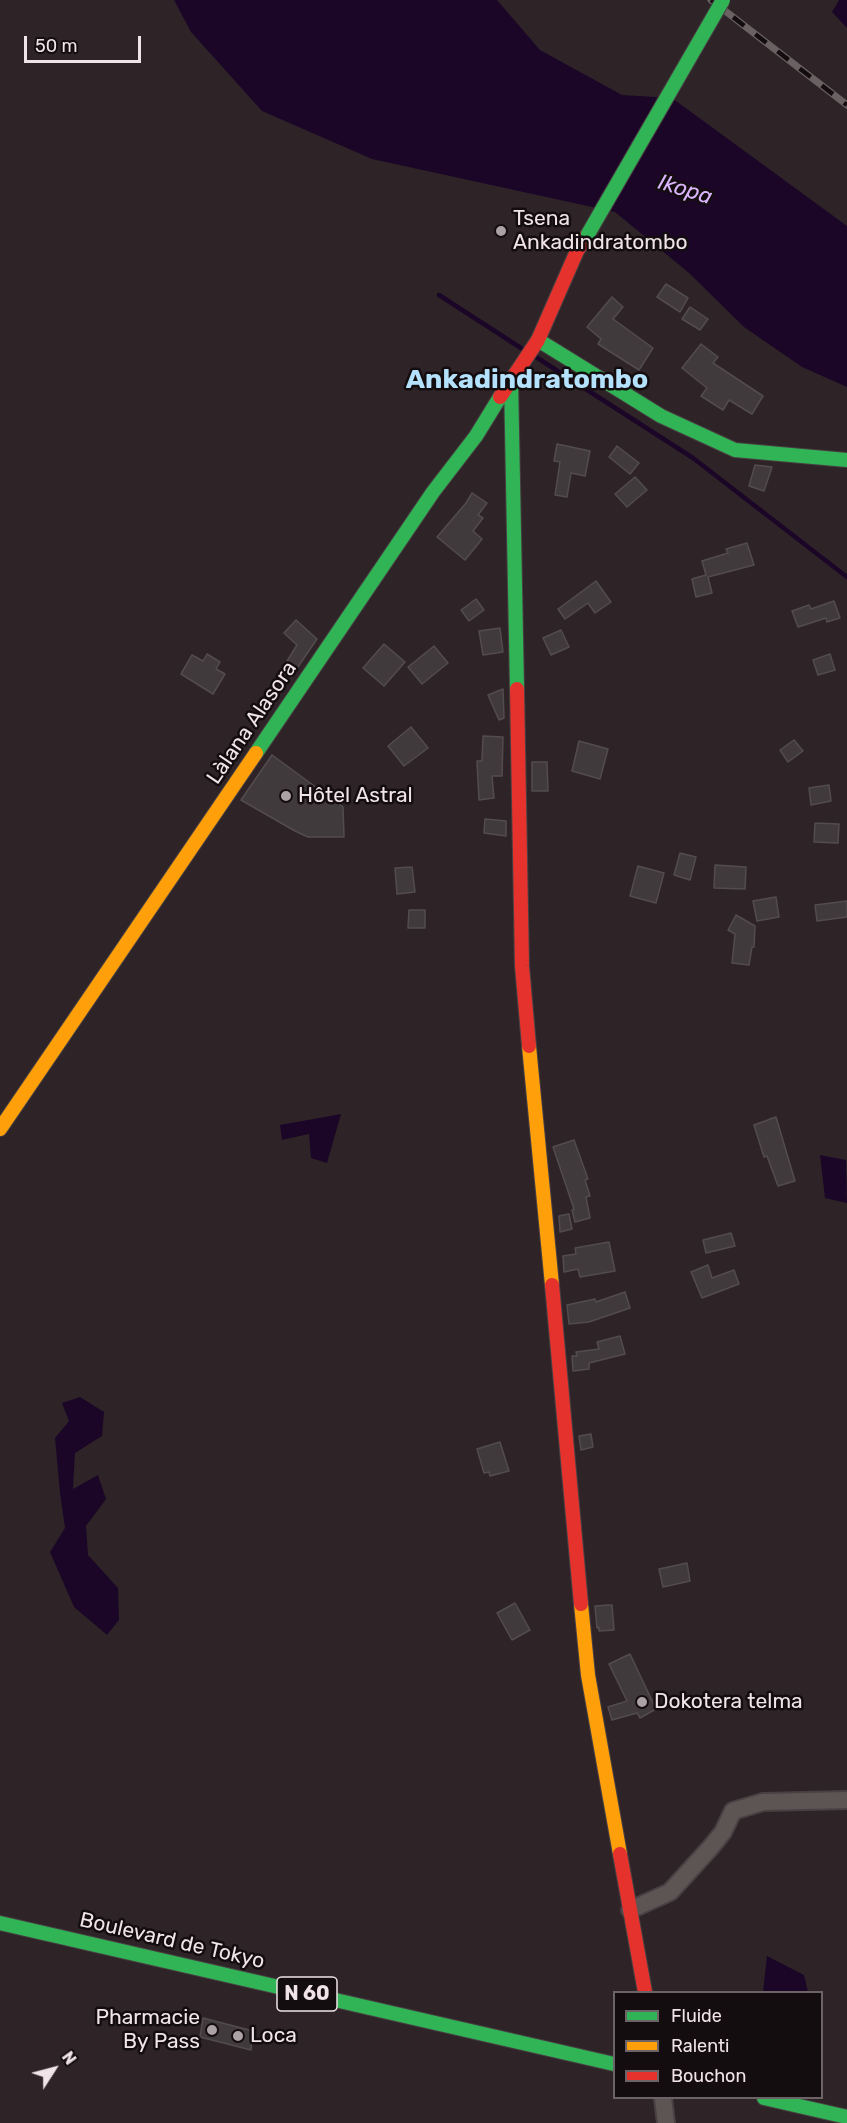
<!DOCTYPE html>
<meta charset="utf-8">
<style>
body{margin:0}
#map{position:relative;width:847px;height:2123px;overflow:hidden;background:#2e2427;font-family:Rubik,sans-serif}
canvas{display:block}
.legend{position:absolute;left:613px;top:1991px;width:210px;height:108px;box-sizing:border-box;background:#140d0f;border:2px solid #6c6366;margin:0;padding:8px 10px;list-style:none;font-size:18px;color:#f0e4e8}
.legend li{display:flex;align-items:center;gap:12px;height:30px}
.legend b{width:30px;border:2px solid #6c6366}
.north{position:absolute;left:24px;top:2039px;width:60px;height:60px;-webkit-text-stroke:4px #140d0f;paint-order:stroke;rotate:54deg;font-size:16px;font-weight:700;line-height:24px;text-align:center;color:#f0e4e8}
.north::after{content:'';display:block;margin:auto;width:21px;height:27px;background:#f0e4e8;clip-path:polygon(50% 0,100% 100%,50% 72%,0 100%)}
.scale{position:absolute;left:24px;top:36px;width:117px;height:27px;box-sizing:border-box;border:3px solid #f0e4e8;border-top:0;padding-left:8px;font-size:18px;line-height:21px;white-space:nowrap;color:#f0e4e8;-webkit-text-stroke:4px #140d0f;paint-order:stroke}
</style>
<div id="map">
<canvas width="847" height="2123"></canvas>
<ul class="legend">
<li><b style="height:8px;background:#30b455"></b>Fluide</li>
<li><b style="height:8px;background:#ff9f0a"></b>Ralenti</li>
<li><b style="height:8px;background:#e5322d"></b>Bouchon</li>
</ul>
<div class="north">N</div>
<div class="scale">50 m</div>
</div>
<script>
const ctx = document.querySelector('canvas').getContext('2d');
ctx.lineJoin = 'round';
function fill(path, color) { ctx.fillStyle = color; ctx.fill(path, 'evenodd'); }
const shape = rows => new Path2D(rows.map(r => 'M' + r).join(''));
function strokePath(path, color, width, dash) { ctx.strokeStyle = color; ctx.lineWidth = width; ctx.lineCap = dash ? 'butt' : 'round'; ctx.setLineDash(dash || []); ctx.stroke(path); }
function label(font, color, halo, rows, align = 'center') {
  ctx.font = font + ' Rubik,sans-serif'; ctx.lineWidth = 5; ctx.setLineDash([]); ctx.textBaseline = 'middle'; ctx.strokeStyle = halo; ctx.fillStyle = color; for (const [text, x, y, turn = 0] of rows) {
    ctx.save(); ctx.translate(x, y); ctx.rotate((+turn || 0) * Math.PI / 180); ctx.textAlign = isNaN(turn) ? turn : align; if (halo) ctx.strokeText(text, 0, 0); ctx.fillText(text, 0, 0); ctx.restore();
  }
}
const water = shape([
 [174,0,497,0,540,50,622,95,672,98,847,226,847,387,802,367,744,327,689,273,615,212,372,159,262,111,191,32],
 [839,0,847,0,847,28,832,12],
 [341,1114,327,1163,311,1158,309,1134,282,1140,280,1125],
 [820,1155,846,1160,847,1203,825,1198],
 [80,1397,104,1412,102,1436,75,1453,73,1489,98,1475,106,1499,86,1526,88,1555,118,1588,119,1620,107,1635,74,1607,50,1552,65,1528,60,1493,55,1438,69,1421,62,1403],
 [767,1956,804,1975,808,1992,763,1992]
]);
const stream = shape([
 [439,295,524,350],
 [536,357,693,458,847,577]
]);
const building = shape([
 [666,284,688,298,680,312,657,297,666,284],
 [612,297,623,307,613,319,653,348,639,370,598,344,601,339,587,327,612,297],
 [690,307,708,319,700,330,682,319,690,307],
 [701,344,718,357,713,363,763,396,752,414,729,400,723,410,701,396,707,388,682,368,701,344],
 [557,444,590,451,585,476,571,473,567,497,555,495,560,462,554,461,557,444],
 [617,446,639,463,630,474,609,457,617,446],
 [755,465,772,467,764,491,749,486,755,465],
 [635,477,647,490,627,507,615,494,635,477],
 [472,493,487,503,478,515,483,518,473,531,482,539,465,560,437,537,466,503,472,493],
 [747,543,754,565,708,577,712,593,696,597,692,579,706,575,702,561,728,553,726,549,747,543],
 [596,581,611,602,595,613,588,603,565,619,558,609,596,581],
 [476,599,484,610,469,621,461,610,476,599],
 [834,601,840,618,827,622,826,618,798,627,792,611,809,605,811,609,834,601],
 [296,620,317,639,291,677,281,671,297,645,284,633,296,620],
 [500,628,503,652,483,655,479,631,500,628],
 [561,630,569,647,551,655,543,638,561,630],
 [384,644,405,662,384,686,363,668,384,644],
 [434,646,448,663,422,684,408,667,434,646],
 [207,654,220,662,216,669,225,674,213,694,181,674,192,655,203,661,207,654],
 [830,654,835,670,818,675,813,660,830,654],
 [503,689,504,718,499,720,488,695,503,689],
 [411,727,428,748,404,766,388,746,411,727],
 [483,736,503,737,502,776,492,776,494,798,479,800,477,761,482,761,483,736],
 [794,740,803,751,788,762,780,750,794,740],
 [579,741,608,749,600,779,572,771,579,741],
 [272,755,343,807,344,837,308,837,295,831,241,800,272,755],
 [532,762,547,762,548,791,532,791,532,762],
 [829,785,831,801,811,805,809,788,829,785],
 [485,819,506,821,506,836,484,833,485,819],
 [815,823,839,824,838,843,814,842,815,823],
 [680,853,696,857,690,880,674,875,680,853],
 [715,865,746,867,745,889,714,888,715,865],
 [638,866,664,873,656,903,630,896,638,866],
 [412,867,415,892,397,894,395,868,412,867],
 [776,897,779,917,757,921,753,901,776,897],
 [847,901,847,917,817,921,815,905,847,901],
 [409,910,425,910,425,928,408,928,409,910],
 [736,915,755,926,754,947,752,947,749,965,732,963,735,934,728,930,736,915],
 [776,1117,795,1181,778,1186,767,1156,764,1157,754,1125,776,1117],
 [574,1140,588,1179,585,1180,590,1196,586,1197,590,1218,575,1222,572,1210,574,1209,553,1147,574,1140],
 [569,1214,572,1229,560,1232,559,1216,569,1214],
 [731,1233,735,1246,706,1253,703,1240,731,1233],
 [609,1242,615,1271,580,1277,578,1269,564,1272,563,1256,576,1254,575,1248,609,1242],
 [708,1265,712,1278,734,1270,739,1284,702,1298,691,1272,708,1265],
 [625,1292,630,1308,589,1322,569,1324,567,1305,595,1299,596,1302,625,1292],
 [620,1336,625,1354,589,1363,589,1369,573,1371,572,1356,577,1356,576,1352,599,1349,597,1342,620,1336],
 [591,1434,593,1447,581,1450,579,1436,591,1434],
 [500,1442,509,1471,490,1476,489,1472,484,1473,477,1449,500,1442],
 [687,1563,690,1581,663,1587,659,1569,687,1563],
 [515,1603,530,1630,512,1640,497,1613,515,1603],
 [609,1605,612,1605,614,1630,599,1631,599,1627,597,1628,595,1606,609,1605],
 [630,1654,656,1709,640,1718,637,1713,612,1720,608,1707,627,1701,609,1664,630,1654],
 [203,2018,253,2031,251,2050,200,2037,203,2018]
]);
const street = shape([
 [630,1910,670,1892,711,1847,723,1832,733,1811,763,1802,847,1800],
 [663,2098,666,2123]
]);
const fast = shape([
 [538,340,661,416,735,450,847,460],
 [511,379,517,689],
 [256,753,433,492,476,436,500,397],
 [0,1923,614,2064],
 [764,2098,847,2117]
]);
const slow = shape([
 [529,1046,552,1285],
 [0,1129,256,753],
 [581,1604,588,1675,620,1854]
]);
const jam = shape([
 [500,397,538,340,577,251,588,234],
 [517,689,522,966,529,1046],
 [552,1285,581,1604],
 [620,1854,645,1992]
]);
const rail = shape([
 [711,0,847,105]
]);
const fastBridge = shape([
 [588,234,723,0]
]);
const markers = [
 [501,231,6,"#aca1a4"],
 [286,796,6,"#aca1a4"],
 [642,1702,6,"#aca1a4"],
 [212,2030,6,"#aca1a4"],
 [238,2036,6,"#aca1a4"]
];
const shields = [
 [307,1994,60]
];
const shieldNames = [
 ["N 60",307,1994]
];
const poiNames = [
 ["Tsena",513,219],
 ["Ankadindratombo",513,243],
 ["Hôtel Astral",298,796],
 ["Dokotera telma",654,1702],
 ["Pharmacie",200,2018,"right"],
 ["By Pass",200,2042,"right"],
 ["Loca",250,2036]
];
const streetNames = [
 ["Làlana Alasora",252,723,-56],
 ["Boulevard de Tokyo",172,1941,13]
];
const waterNames = [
 ["Ikopa",685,190,17]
];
const districtNames = [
 ["Ankadindratombo",527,380]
];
fill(water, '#1b0628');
strokePath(stream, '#1b0628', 4.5);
fill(building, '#403a3d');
strokePath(building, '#534c4f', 1.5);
strokePath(street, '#484043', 20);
strokePath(fast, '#484043', 16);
strokePath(slow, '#484043', 16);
strokePath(jam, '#484043', 16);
strokePath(street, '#5d5454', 16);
strokePath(fast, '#30b455', 14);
strokePath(slow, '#ff9f0a', 14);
strokePath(jam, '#e5322d', 14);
strokePath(rail, '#6a6163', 7);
strokePath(rail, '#140d0f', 4.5, [14]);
strokePath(fastBridge, '#484043', 16, []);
strokePath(fastBridge, '#30b455', 14);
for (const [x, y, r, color] of markers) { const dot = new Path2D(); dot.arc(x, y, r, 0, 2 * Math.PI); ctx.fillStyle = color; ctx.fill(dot); strokePath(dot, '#140d0f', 2); }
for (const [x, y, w] of shields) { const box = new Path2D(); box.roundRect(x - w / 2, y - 17, w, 34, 4.5); ctx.fillStyle = '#140d0f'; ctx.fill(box); strokePath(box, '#f0e4e8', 1.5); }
label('bold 20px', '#f0e4e8', null, shieldNames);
label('21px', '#f0e4e8', '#140d0f', poiNames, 'left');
label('21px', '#f0e4e8', '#140d0f', streetNames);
label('italic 22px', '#dab5fd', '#140d0f', waterNames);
label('bold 27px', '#b4e2fc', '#140d0f', districtNames);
</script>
